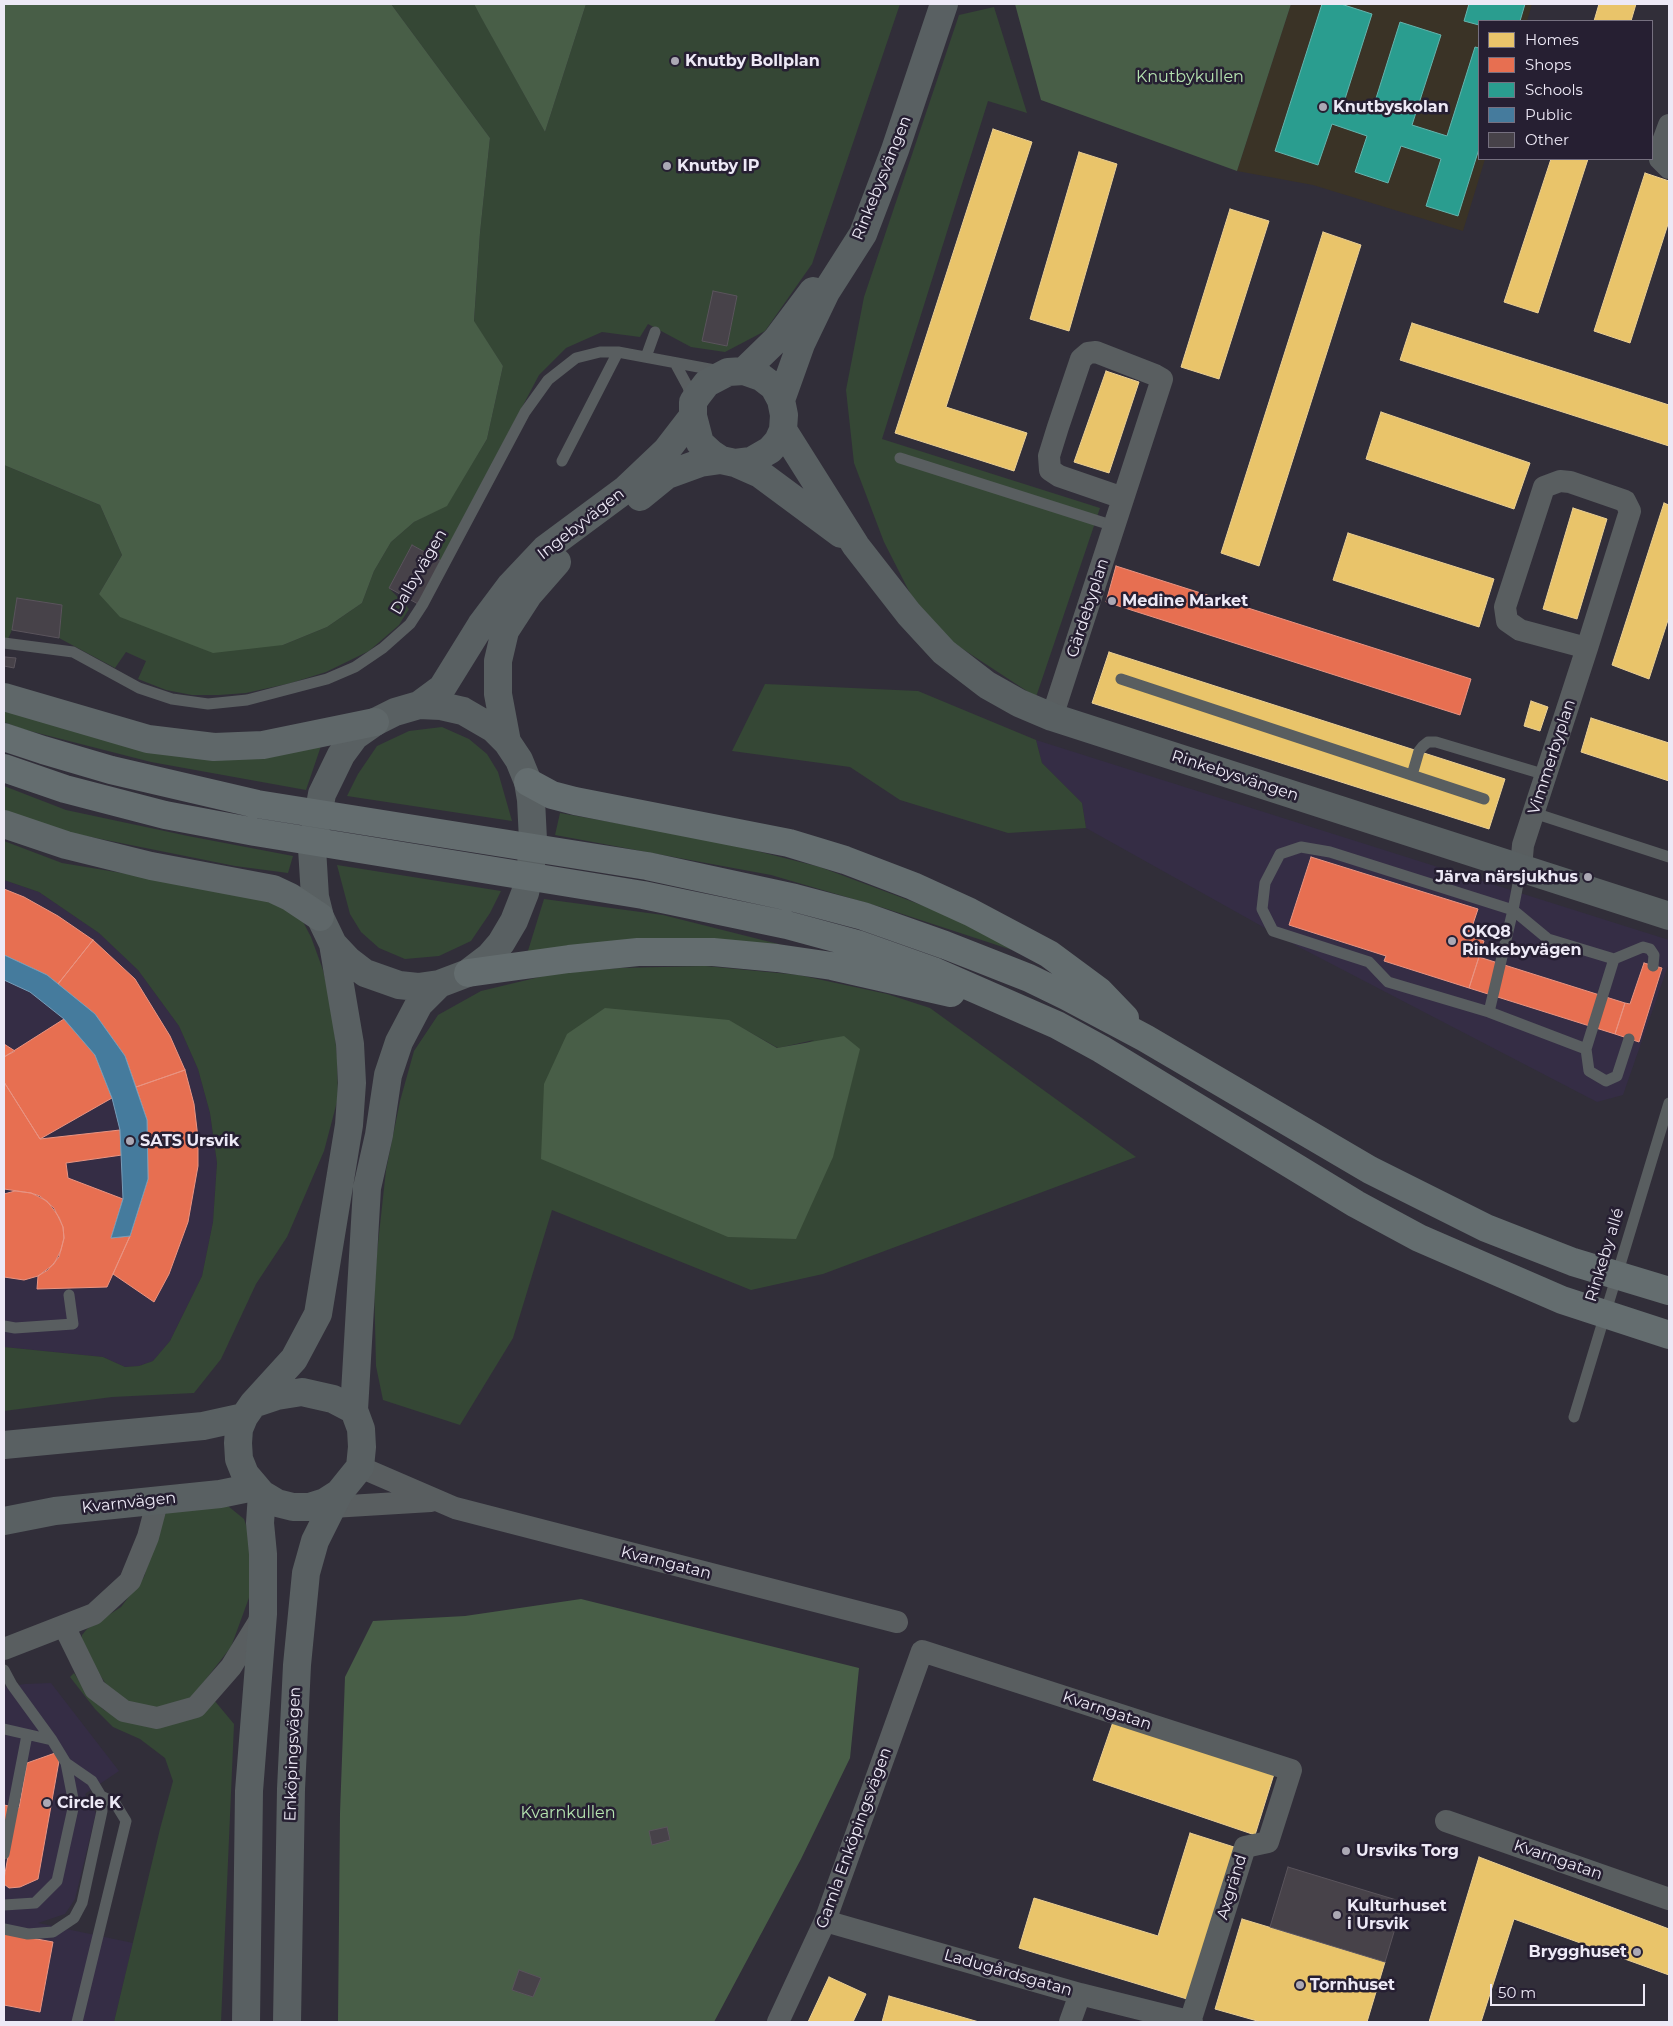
<!DOCTYPE html>
<meta charset="utf-8">
<style>
body{margin:0}
#map{position:relative;width:1673px;height:2026px;overflow:hidden;background:#312e39;font-family:Montserrat,sans-serif}
canvas{display:block}
.frame{position:absolute;inset:0;border:5px solid #ede9f6;pointer-events:none}
.legend{position:absolute;left:1478px;top:20px;width:175px;height:140px;box-sizing:border-box;background:#261f32;border:1px solid #767080;margin:0;padding:6px 9px;list-style:none;font-size:15px;color:#ede9f6}
.legend li{display:flex;align-items:center;gap:10px;height:25px}
.legend b{width:25px;border:1px solid #767080}
.scale{position:absolute;left:1490px;top:1984px;width:155px;height:22px;box-sizing:border-box;border:2px solid #ede9f6;border-top:0;padding-left:6px;font-size:15px;line-height:18px;white-space:nowrap;color:#ede9f6;-webkit-text-stroke:4px #261f32;paint-order:stroke}
</style>
<div id="map">
<canvas width="1673" height="2026"></canvas>
<div class="frame"></div>
<ul class="legend">
<li><b style="height:14px;background:#e9c46a"></b>Homes</li>
<li><b style="height:14px;background:#e76f51"></b>Shops</li>
<li><b style="height:14px;background:#2a9d8f"></b>Schools</li>
<li><b style="height:14px;background:#457b9d"></b>Public</li>
<li><b style="height:14px;background:#474249"></b>Other</li>
</ul>
<div class="scale">50 m</div>
</div>
<script>
const ctx = document.querySelector('canvas').getContext('2d');
ctx.lineJoin = 'round';
function fill(path, color) { ctx.fillStyle = color; ctx.fill(path, 'evenodd'); }
const shape = rows => new Path2D(rows.map(r => 'M' + r).join(''));
function strokePath(path, color, width, dash) { ctx.strokeStyle = color; ctx.lineWidth = width; ctx.lineCap = dash ? 'butt' : 'round'; ctx.setLineDash(dash || []); ctx.stroke(path); }
function label(font, color, halo, rows, align = 'center') {
  ctx.font = font + ' Montserrat,sans-serif'; ctx.lineWidth = 5; ctx.setLineDash([]); ctx.textBaseline = 'middle'; ctx.strokeStyle = halo; ctx.fillStyle = color; for (const [text, x, y, turn = 0] of rows) {
    ctx.save(); ctx.translate(x, y); ctx.rotate((+turn || 0) * Math.PI / 180); ctx.textAlign = isNaN(turn) ? turn : align; if (halo) ctx.strokeText(text, 0, 0); ctx.fillText(text, 0, 0); ctx.restore();
  }
}
const built = shape([
 [1036,740,1669,940,1669,963,1623,1095,1597,1102,1299,947,1086,828,1082,803,1042,763],
 [4,880,39,892,99,933,138,970,179,1026,198,1069,210,1113,217,1163,213,1222,202,1276,170,1341,153,1361,139,1366,125,1367,103,1357,4,1347],
 [51,1683,119,1771,85,1794,96,1813,75,1899,65,1914,38,1923,133,1943,114,2022,4,2022,4,1687,25,1684]
]);
const education = shape([
 [1291,4,1532,4,1527,21,1479,21,1479,159,1485,159,1463,231,1313,185,1237,171]
]);
const green = shape([
 [391,4,474,4,545,132,586,4,900,4,812,264,765,331,725,352,691,347,648,324,640,337,602,332,566,348,539,375,441,561,412,545,389,588,409,609,399,625,369,651,326,672,291,683,246,693,219,695,192,695,166,690,138,679,146,661,126,652,115,668,59,638,62,605,17,599,12,630,4,648,4,465,100,505,122,555,99,594,283,645,327,627,362,603,374,571,391,542,414,522,447,505,487,439,503,366,474,322,480,233,490,138],
 [994,7,1027,113,988,101,882,439,1100,508,1036,697,952,642,912,597,884,542,854,463,846,390,864,297,959,15],
 [765,684,918,691,1036,740,1042,763,1082,803,1086,828,1008,833,900,800,850,767,732,751],
 [4,709,321,746,306,790,151,762,22,729,4,722],
 [442,727,469,739,487,754,498,772,512,821,347,796,358,774,377,746,409,731],
 [4,786,66,810,188,836,293,856,288,873,235,866,56,830,4,814],
 [560,813,717,841,820,867,972,924,1012,950,884,908,771,875,555,835],
 [4,841,62,863,277,899,300,916,311,937,323,970,332,1007,337,1056,338,1098,324,1151,287,1237,256,1284,221,1359,194,1393,112,1397,4,1411,4,1347,103,1357,125,1367,139,1366,153,1361,170,1341,202,1276,213,1222,217,1163,210,1113,198,1069,179,1026,138,970,99,933,39,892,4,880],
 [337,865,501,891,490,913,471,941,439,956,405,959,379,948,361,932,350,914],
 [544,899,663,915,806,951,527,954],
 [705,966,799,975,887,994,930,1008,1136,1157,823,1274,751,1290,552,1210,513,1338,460,1425,383,1400,376,1366,374,1280,386,1170,400,1101,414,1051,438,1015,481,991,552,974,620,968],
 [728,1020,778,1048,814,1040,541,1159],
 [228,1506,244,1519,250,1537,250,1595,231,1647,192,1697,169,1708,143,1708,112,1693,81,1647,82,1635,87,1629,121,1607,144,1577,161,1520,167,1512],
 [74,1673,89,1696,104,1710,123,1720,214,1700,234,1724,221,2022,114,2022,160,1829,173,1781,165,1758,140,1739,113,1727,95,1709,70,1677]
]);
const forest = shape([
 [4,4,391,4,490,138,480,233,474,321,503,366,487,439,447,506,414,522,391,542,374,571,362,603,327,627,283,645,213,653,120,617,99,594,122,555,100,505,4,465],
 [474,4,586,4,545,132,482,19],
 [1015,4,1291,4,1237,171,1041,100],
 [605,1008,729,1020,777,1048,844,1036,860,1049,833,1157,796,1239,728,1237,541,1159,544,1084,567,1034],
 [581,1599,859,1668,850,1758,801,1859,714,2022,338,2022,340,1813,345,1677,373,1621,465,1616]
]);
const homes = shape([
 [1599,4,1636,4,1631,21,1594,21,1599,4],
 [993,129,1032,142,946,407,1027,433,1014,471,895,433,993,129],
 [1079,152,1117,164,1069,331,1030,319,1079,152],
 [1551,159,1588,159,1538,313,1504,302,1551,159],
 [1645,173,1669,181,1669,221,1630,343,1594,331,1645,173],
 [1230,209,1269,221,1219,379,1181,367,1230,209],
 [1323,232,1361,245,1259,566,1221,553,1323,232],
 [1412,323,1669,405,1669,446,1400,360,1412,323],
 [1106,371,1139,382,1109,473,1074,462,1106,371],
 [1381,412,1530,463,1514,509,1366,459,1381,412],
 [1664,503,1669,505,1669,617,1649,679,1612,665,1664,503],
 [1573,508,1607,519,1577,619,1543,609,1573,508],
 [1348,533,1494,579,1479,627,1333,580,1348,533],
 [1109,652,1505,779,1489,829,1092,703,1109,652],
 [1531,701,1548,707,1540,731,1524,726,1531,701],
 [1591,718,1669,743,1669,781,1581,752,1591,718],
 [1113,1722,1274,1774,1255,1835,1093,1780,1113,1722],
 [1190,1833,1234,1847,1187,1999,1019,1948,1034,1898,1158,1936,1190,1833],
 [1479,1857,1669,1929,1669,1975,1514,1919,1481,2022,1429,2022,1479,1857],
 [1242,1919,1385,1962,1367,2022,1261,2022,1215,2009,1242,1919],
 [829,1977,866,1994,853,2022,808,2022,829,1977],
 [889,1996,979,2022,882,2022,889,1996]
]);
const shops = shape([
 [1116,566,1471,679,1460,715,1106,602,1116,566],
 [1311,857,1478,909,1469,936,1484,941,1469,988,1384,961,1386,956,1289,925,1311,857],
 [4,889,24,897,58,916,93,940,58,984,47,975,4,955,4,889],
 [93,940,135,979,170,1036,185,1070,136,1087,125,1056,95,1014,58,984,93,940],
 [1479,957,1625,1003,1615,1034,1469,988,1479,957],
 [1644,963,1662,968,1639,1042,1615,1034,1625,1003,1630,1004,1644,963],
 [64,1019,95,1055,112,1098,40,1139,4,1082,4,1057,64,1019],
 [4,1044,15,1051,4,1057,4,1044],
 [185,1070,194,1104,198,1138,198,1166,188,1222,169,1274,154,1302,113,1274,130,1236,148,1179,147,1120,136,1087,185,1070],
 [4,1082,40,1139,120,1130,122,1155,66,1163,68,1178,123,1199,111,1238,130,1236,107,1287,37,1289,38,1276,48,1270,59,1257,64,1238,63,1227,54,1208,40,1196,31,1193,4,1189,4,1082],
 [15,1191,31,1193,47,1201,59,1217,63,1227,64,1238,61,1250,54,1264,38,1276,24,1280,4,1277,4,1194,15,1191],
 [58,1752,59,1761,38,1879,20,1887,9,1888,4,1884,4,1879,13,1828,4,1826,4,1805,19,1808,27,1763,58,1752],
 [4,1933,53,1942,40,2012,4,2005,4,1933]
]);
const schools = shape([
 [1322,4,1341,4,1372,14,1344,102,1372,111,1400,22,1441,35,1412,125,1447,136,1475,47,1479,48,1479,149,1458,216,1426,206,1441,159,1401,146,1388,183,1355,172,1367,136,1332,124,1318,165,1275,151,1322,4],
 [1469,4,1525,4,1520,21,1479,21,1479,25,1464,21,1469,4]
]);
const public = shape([
 [4,955,47,975,95,1014,125,1056,147,1120,148,1179,130,1236,111,1238,123,1199,120,1130,112,1098,95,1055,64,1019,30,992,4,980,4,955]
]);
const building = shape([
 [713,291,737,296,727,346,702,341,713,291],
 [412,545,441,561,418,604,389,588,412,545],
 [17,598,62,605,59,638,12,630,17,598],
 [5,657,16,658,14,668,4,666,5,657],
 [667,1827,670,1840,652,1845,649,1831,667,1827],
 [1288,1867,1403,1902,1385,1962,1270,1927,1288,1867],
 [519,1970,541,1978,533,1997,512,1990,519,1970]
]);
const lane = shape([
 [646,357,655,332],
 [675,363,688,387,692,400],
 [900,458,1114,526],
 [562,461,618,352],
 [4,643,73,652,139,688,172,699,208,704,247,700,327,679,355,667,383,648,410,624,423,604,525,412,548,380,576,358,600,352,618,352,720,371],
 [1121,679,1484,799],
 [1412,775,1419,751,1423,746,1428,742,1436,742,1546,775],
 [1534,813,1669,857],
 [1521,868,1513,910,1330,852,1301,847,1280,854,1265,883,1262,909,1273,931,1369,962,1388,982,1489,1012,1586,1049],
 [1614,959,1643,947,1650,949,1654,955,1653,966],
 [1489,1012,1513,910,1548,939,1614,959,1586,1049,1589,1071,1606,1081,1617,1076,1629,1039],
 [4,1326,15,1328,73,1324,69,1295],
 [1574,1417,1669,1103],
 [4,1670,12,1685,52,1740,66,1763,74,1804,57,1881,35,1903,4,1905],
 [4,1729,52,1740],
 [66,1763,92,1781,101,1796,115,1803,126,1821,77,2022],
 [4,1854,27,1735],
 [4,1929,28,1934,53,1932,74,1918,82,1903,102,1811,101,1796]
]);
const street = shape([
 [1669,125,1662,144,1660,159,1669,168],
 [1052,717,1162,379,1155,375,1096,352,1088,353,1081,359,1058,427,1049,456,1050,470,1059,476,1123,498],
 [1521,868,1523,845,1587,648,1630,511,1625,501,1570,482,1560,481,1544,487,1505,607,1507,621,1520,630,1587,648],
 [360,1467,455,1508,897,1622],
 [332,1507,431,1501],
 [64,1626,95,1689,124,1711,157,1718,196,1707,231,1667,263,1615],
 [4,1649,94,1614,130,1581,148,1537,158,1499],
 [1446,1821,1669,1899],
 [825,1921,1080,1994,1192,2022],
 [778,2022,825,1921,922,1651,1291,1770,1268,1842,1245,1847,1190,2022],
 [1070,2022,1080,1994]
]);
const secondary = shape([
 [744,371,777,339,813,291],
 [781,400,801,344,826,292,863,234,895,150,944,4],
 [783,430,856,546,909,614,944,652,987,685,1019,703,1052,717,1669,916],
 [735,463,751,461,770,450,778,441,783,430,784,415,781,400,774,387,761,377,744,371,728,372,707,383,697,396,693,402,693,416,700,443,712,454,721,460,735,463,760,474,841,534],
 [640,497,667,475,700,463,721,460],
 [419,705,441,706,463,711,494,729,507,742,519,760,528,782,531,800,533,840,531,866,525,893,514,921,501,943,489,957,468,973,439,984,418,987,399,985,365,973,348,960,333,944,320,917,315,897,312,848,322,794,341,755,355,736,375,722,395,712,419,705],
 [419,705,442,688,481,625,511,585,545,549,626,489,666,451,693,416],
 [507,742,498,694,498,661,505,631,529,594,557,562],
 [333,944,350,1044,352,1083,349,1125,318,1314,294,1359,253,1404,244,1417,239,1429,238,1443,239,1459,245,1474,262,1494,277,1503,293,1507,309,1507,325,1502,339,1493,360,1467,362,1447,361,1429,354,1410,367,1188,379,1135,388,1075,399,1042,419,1004,439,984],
 [253,1404,277,1396,302,1392,333,1399,354,1410],
 [4,1445,203,1426,244,1417],
 [4,1521,55,1511,220,1494,254,1487],
 [246,2022,249,1791,263,1614,263,1554,260,1523,262,1494],
 [287,2022,291,1789,297,1665,306,1573,315,1541,339,1493]
]);
const primary = shape([
 [4,697,148,739,214,747,263,745,375,722],
 [4,824,66,845,151,866,273,889,290,897,320,917]
]);
const highway = shape([
 [4,737,43,750,111,770,257,804,647,866,795,898,863,916,945,945,1029,978,1066,996,1145,1038,1370,1170,1486,1228,1573,1262,1669,1291],
 [4,768,65,789,165,815,255,832,643,895,787,925,857,944,936,972,1057,1025,1101,1049,1356,1204,1419,1238,1562,1300,1669,1335],
 [528,782,552,795,575,801,789,843,845,860,913,886,970,912,1049,954,1099,991,1125,1018],
 [468,973,569,959,638,952,713,952,777,958,832,966,951,993]
]);
const markers = [
 [675,61,5,"#aba8b4"],
 [1323,107,5,"#aba8b4"],
 [667,166,5,"#aba8b4"],
 [1112,601,5,"#aba8b4"],
 [1588,877,5,"#aba8b4"],
 [1452,941,5,"#aba8b4"],
 [130,1141,5,"#aba8b4"],
 [47,1803,5,"#aba8b4"],
 [1346,1851,5,"#aba8b4"],
 [1337,1915,5,"#aba8b4"],
 [1637,1952,5,"#aba8b4"],
 [1300,1985,5,"#aba8b4"]
];
const poiNames = [
 ["Knutby Bollplan",685,61],
 ["Knutbyskolan",1333,107],
 ["Knutby IP",677,166],
 ["Medine Market",1122,601],
 ["Järva närsjukhus",1578,877,"right"],
 ["OKQ8",1462,932],
 ["Rinkebyvägen",1462,950],
 ["SATS Ursvik",140,1141],
 ["Circle K",57,1803],
 ["Ursviks Torg",1356,1851],
 ["Kulturhuset",1347,1906],
 ["i Ursvik",1347,1924],
 ["Brygghuset",1627,1952,"right"],
 ["Tornhuset",1310,1985]
];
const parkNames = [
 ["Knutbykullen",1190,77],
 ["Kvarnkullen",568,1813]
];
const streetNames = [
 ["Rinkebysvängen",882,178,-68],
 ["Ingebyvägen",581,524,-38],
 ["Dalbyvägen",419,572,-60],
 ["Gärdebyplan",1088,608,-72],
 ["Vimmerbyplan",1552,757,-72],
 ["Rinkebysvängen",1235,776,18],
 ["Rinkeby allé",1605,1255,-73],
 ["Kvarnvägen",129,1503,-6],
 ["Kvarngatan",666,1563,14],
 ["Kvarngatan",1107,1711,18],
 ["Enköpingsvägen",293,1754,-88],
 ["Gamla Enköpingsvägen",854,1838,-70],
 ["Kvarngatan",1558,1860,19],
 ["Axgränd",1232,1887,-73],
 ["Ladugårdsgatan",1008,1973,16]
];
fill(built, '#352d45');
fill(education, '#3a3326');
fill(green, '#354735');
fill(forest, '#485e47');
fill(homes, '#e9c46a');
strokePath(homes, '#eacf94', 1);
fill(shops, '#e76f51');
strokePath(shops, '#e99482', 1);
fill(schools, '#2a9d8f');
strokePath(schools, '#64b4ae', 1);
fill(public, '#457b9d');
strokePath(public, '#779cb8', 1);
fill(building, '#474249');
strokePath(building, '#5a545c', 1);
strokePath(lane, '#595e60', 11);
strokePath(street, '#595e60', 22);
strokePath(secondary, '#596062', 28);
strokePath(primary, '#5f6769', 28);
strokePath(highway, '#646d6f', 28);
for (const [x, y, r, color] of markers) { const dot = new Path2D(); dot.arc(x, y, r, 0, 2 * Math.PI); ctx.fillStyle = color; ctx.fill(dot); strokePath(dot, '#261f32', 2); }
label('bold 16px', '#ede9f6', '#261f32', poiNames, 'left');
label('16px', '#b5e4b0', '#261f32', parkNames);
label('16px', '#ede9f6', '#261f32', streetNames);
</script>
